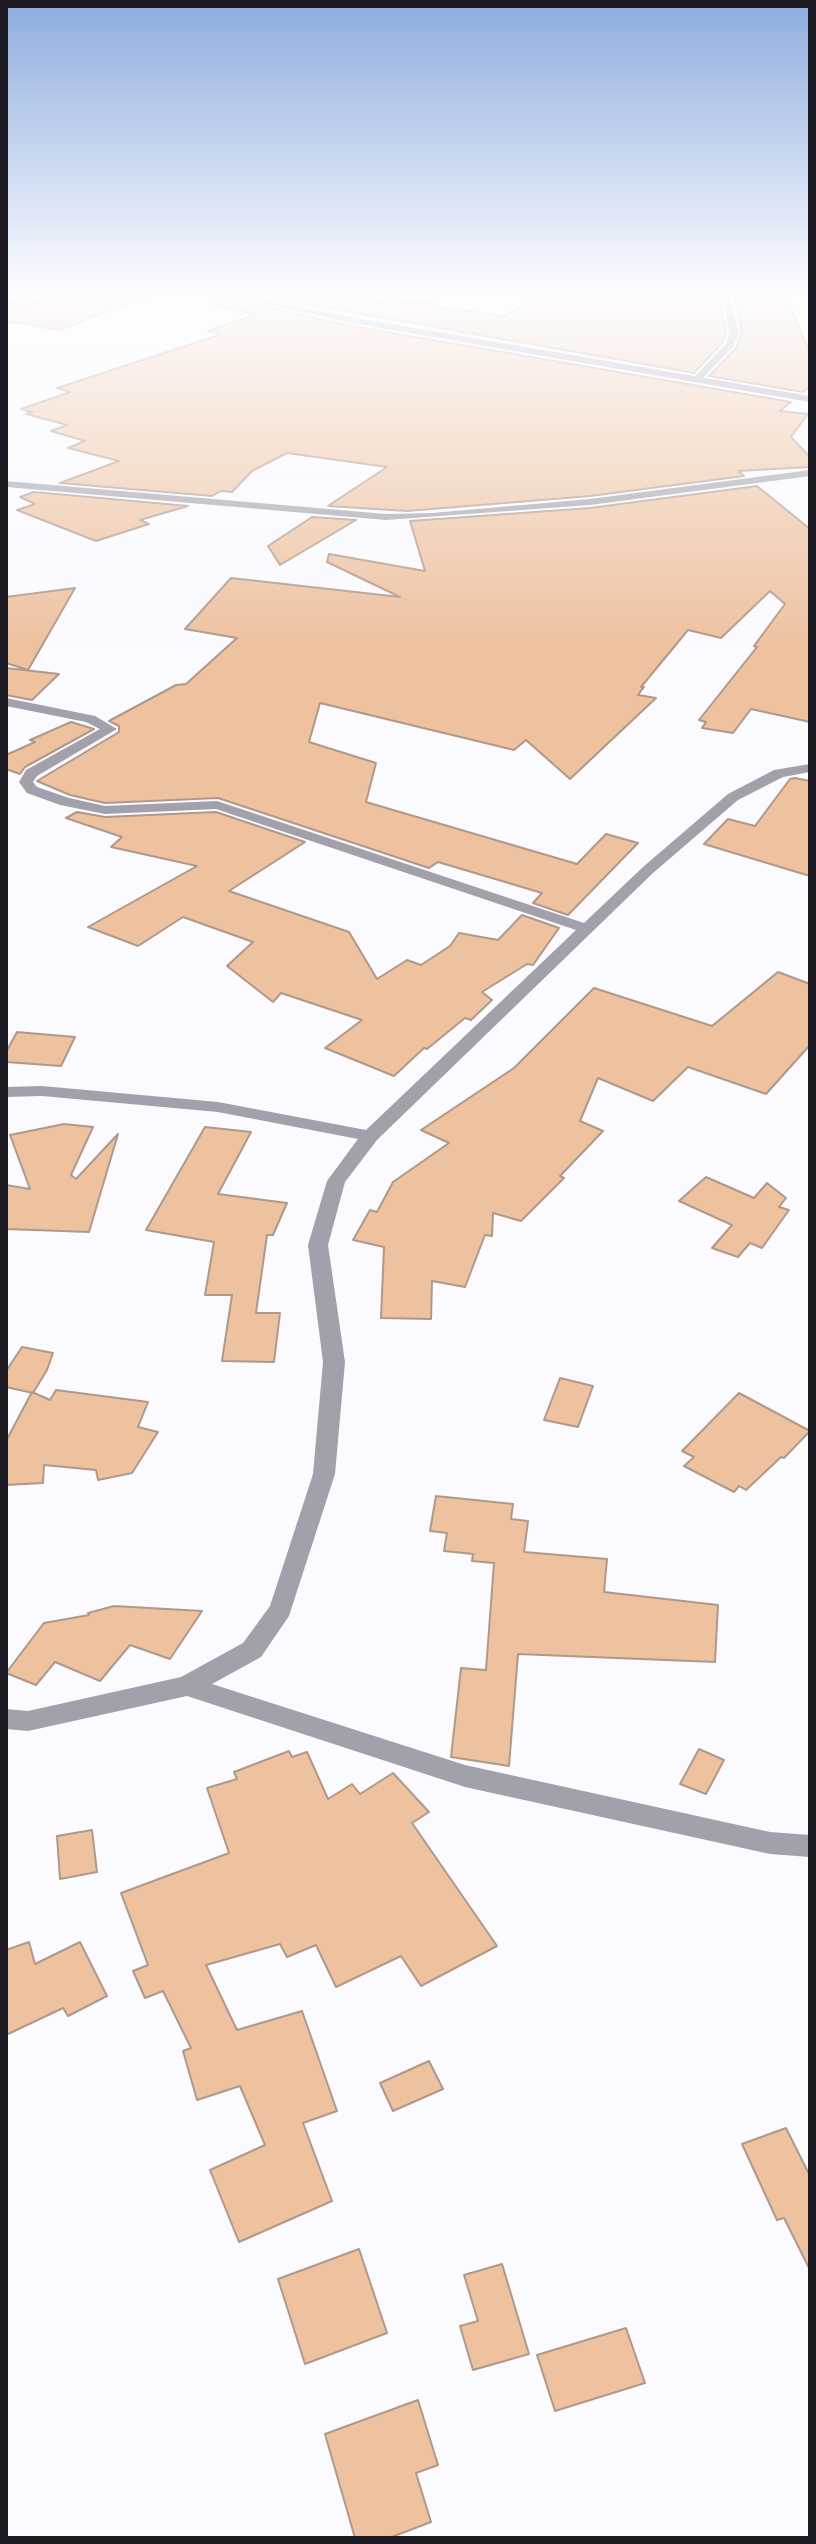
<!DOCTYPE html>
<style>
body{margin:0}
#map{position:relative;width:816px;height:2544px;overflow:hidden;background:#fafaff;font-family:Manrope,sans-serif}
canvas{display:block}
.frame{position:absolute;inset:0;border:8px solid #1d1c25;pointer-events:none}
</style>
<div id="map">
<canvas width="816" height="2544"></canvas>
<div class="frame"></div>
</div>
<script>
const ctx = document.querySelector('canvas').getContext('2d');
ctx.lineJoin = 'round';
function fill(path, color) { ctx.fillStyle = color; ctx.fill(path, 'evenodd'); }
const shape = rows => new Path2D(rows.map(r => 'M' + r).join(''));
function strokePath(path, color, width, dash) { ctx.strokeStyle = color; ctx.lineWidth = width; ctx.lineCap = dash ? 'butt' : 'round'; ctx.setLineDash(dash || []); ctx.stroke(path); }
const building = shape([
 [57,293,150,293,151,294,60,330,6,321,6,313,57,293],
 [243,293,320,293,390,304,430,301,437,307,506,316,532,298,548,299,550,293,660,293,661,297,719,299,726,333,723,342,694,373,243,293],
 [748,293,784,293,810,352,810,386,803,392,709,376,736,348,742,332,734,299,750,300,748,293],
 [215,296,346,325,791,402,780,411,808,414,791,437,810,457,810,467,738,471,744,476,590,496,407,511,328,506,387,467,287,453,252,471,232,492,221,491,212,496,60,483,119,461,68,448,85,441,51,431,67,425,26,414,32,412,21,409,70,392,57,388,222,334,208,331,256,314,214,305,215,296],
 [757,486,810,529,810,722,751,709,733,733,702,728,706,722,699,720,757,647,754,646,785,604,770,591,721,638,688,630,641,687,644,687,638,695,656,698,570,779,526,740,514,750,320,703,309,742,376,763,366,802,577,864,606,834,638,843,568,915,533,903,542,893,438,862,429,868,218,798,105,803,70,795,37,781,119,732,119,726,109,721,176,685,186,684,237,638,185,629,231,578,400,597,327,562,329,554,425,571,410,521,590,508,757,486],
 [34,492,188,506,140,520,149,524,96,541,17,510,35,504,20,497,34,492],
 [312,517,356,520,280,565,268,546,312,517],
 [75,588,28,670,6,663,6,597,75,588],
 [6,668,59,674,32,700,6,695,6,668],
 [71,722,94,729,25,767,20,774,6,769,6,755,35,742,30,740,71,722],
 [795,778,810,781,810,876,704,844,728,819,755,826,790,779,795,778],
 [77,812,105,817,216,812,305,842,229,891,349,932,377,979,407,960,421,965,450,946,459,933,498,940,522,915,559,928,533,965,527,964,482,992,492,1000,471,1020,465,1018,427,1049,424,1048,394,1076,325,1048,362,1020,281,993,273,1002,227,966,253,942,183,917,138,946,88,927,197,866,111,847,122,837,66,818,77,812],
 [778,972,810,984,810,1045,766,1094,688,1067,653,1101,598,1078,580,1121,603,1131,560,1176,564,1178,521,1221,493,1213,492,1236,485,1235,465,1287,432,1281,431,1319,381,1318,384,1247,353,1240,370,1210,377,1212,393,1182,449,1143,421,1130,514,1068,594,988,712,1026,778,972],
 [17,1032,75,1037,61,1066,6,1062,6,1052,17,1032],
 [64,1124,93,1127,71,1175,76,1179,118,1134,89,1232,6,1229,6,1185,30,1189,10,1135,64,1124],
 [205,1127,251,1132,218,1194,287,1203,273,1235,267,1235,256,1313,280,1313,274,1362,222,1361,232,1295,205,1295,214,1242,146,1230,205,1127],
 [706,1177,754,1198,767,1183,786,1198,779,1207,789,1210,762,1248,750,1243,738,1257,712,1248,732,1225,679,1201,706,1177],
 [22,1347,53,1353,47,1370,33,1393,6,1387,6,1371,22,1347],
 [560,1378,593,1386,578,1427,544,1420,560,1378],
 [56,1390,148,1402,138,1427,158,1432,132,1473,98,1480,96,1470,44,1465,43,1483,6,1485,6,1441,32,1392,50,1400,56,1390],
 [739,1393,810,1431,784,1458,781,1457,746,1490,739,1486,734,1492,684,1466,694,1457,682,1451,739,1393],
 [436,1496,513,1504,511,1519,528,1521,524,1552,607,1559,604,1592,718,1605,715,1662,518,1654,509,1766,451,1757,461,1668,486,1670,494,1563,472,1561,473,1554,444,1551,447,1533,430,1531,436,1496],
 [114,1606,202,1611,170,1659,130,1645,100,1681,55,1662,36,1685,6,1673,44,1623,89,1615,88,1613,114,1606],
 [699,1749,724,1760,706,1794,680,1784,699,1749],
 [289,1751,292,1757,307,1752,328,1799,352,1784,360,1794,393,1773,429,1812,412,1823,497,1946,421,1986,401,1956,336,1987,316,1945,287,1957,280,1944,206,1965,237,2030,302,2011,337,2111,303,2123,332,2201,239,2242,210,2170,265,2145,240,2086,197,2100,183,2051,191,2048,163,1991,145,1998,133,1971,148,1965,121,1893,229,1853,207,1788,237,1779,234,1772,289,1751],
 [92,1830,97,1872,60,1879,57,1836,92,1830],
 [29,1942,35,1964,80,1942,107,1996,68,2016,63,2008,6,2035,6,1950,29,1942],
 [429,2061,443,2089,393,2111,380,2083,429,2061],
 [786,2128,810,2176,810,2270,784,2218,777,2220,742,2144,786,2128],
 [359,2249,387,2333,305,2364,278,2279,359,2249],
 [502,2264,529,2354,473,2370,460,2326,478,2321,464,2275,502,2264],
 [626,2328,645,2383,555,2411,537,2355,626,2328],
 [418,2400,438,2465,416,2473,431,2522,389,2538,355,2538,325,2434,418,2400]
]);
const minor = shape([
 [32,293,42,293,6,310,6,304,32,293],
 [721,293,729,293,739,333,733,347,702,379,696,379,696,375,726,344,729,333,721,293],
 [810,470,810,476,590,505,386,520,6,487,6,481,386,514,432,513,590,499,810,470],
 [6,698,95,716,117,729,37,776,33,782,37,787,69,798,105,806,217,801,584,923,643,867,728,794,774,770,810,764,810,772,783,777,738,800,653,873,377,1140,345,1182,328,1245,345,1362,335,1474,289,1616,261,1657,212,1684,465,1765,770,1832,810,1835,810,1857,770,1854,465,1787,187,1696,28,1731,6,1729,6,1709,28,1711,181,1677,243,1643,270,1606,313,1474,323,1362,308,1245,327,1181,358,1139,218,1112,42,1096,6,1097,6,1087,42,1086,218,1102,366,1130,576,930,216,809,105,814,60,805,27,793,19,782,26,770,100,729,86,722,6,706,6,698]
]);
const tertiary = shape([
 [215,293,230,293,346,316,810,396,810,402,346,322,215,293]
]);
fill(building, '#eec19f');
strokePath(building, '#af9989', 2);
fill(minor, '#a2a0ab');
fill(tertiary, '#a2a0ab');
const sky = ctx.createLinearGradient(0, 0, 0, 649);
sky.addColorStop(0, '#8dacde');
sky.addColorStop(0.45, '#fdfdff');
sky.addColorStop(1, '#fdfdff00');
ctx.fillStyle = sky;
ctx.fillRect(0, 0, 816, 649);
</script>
